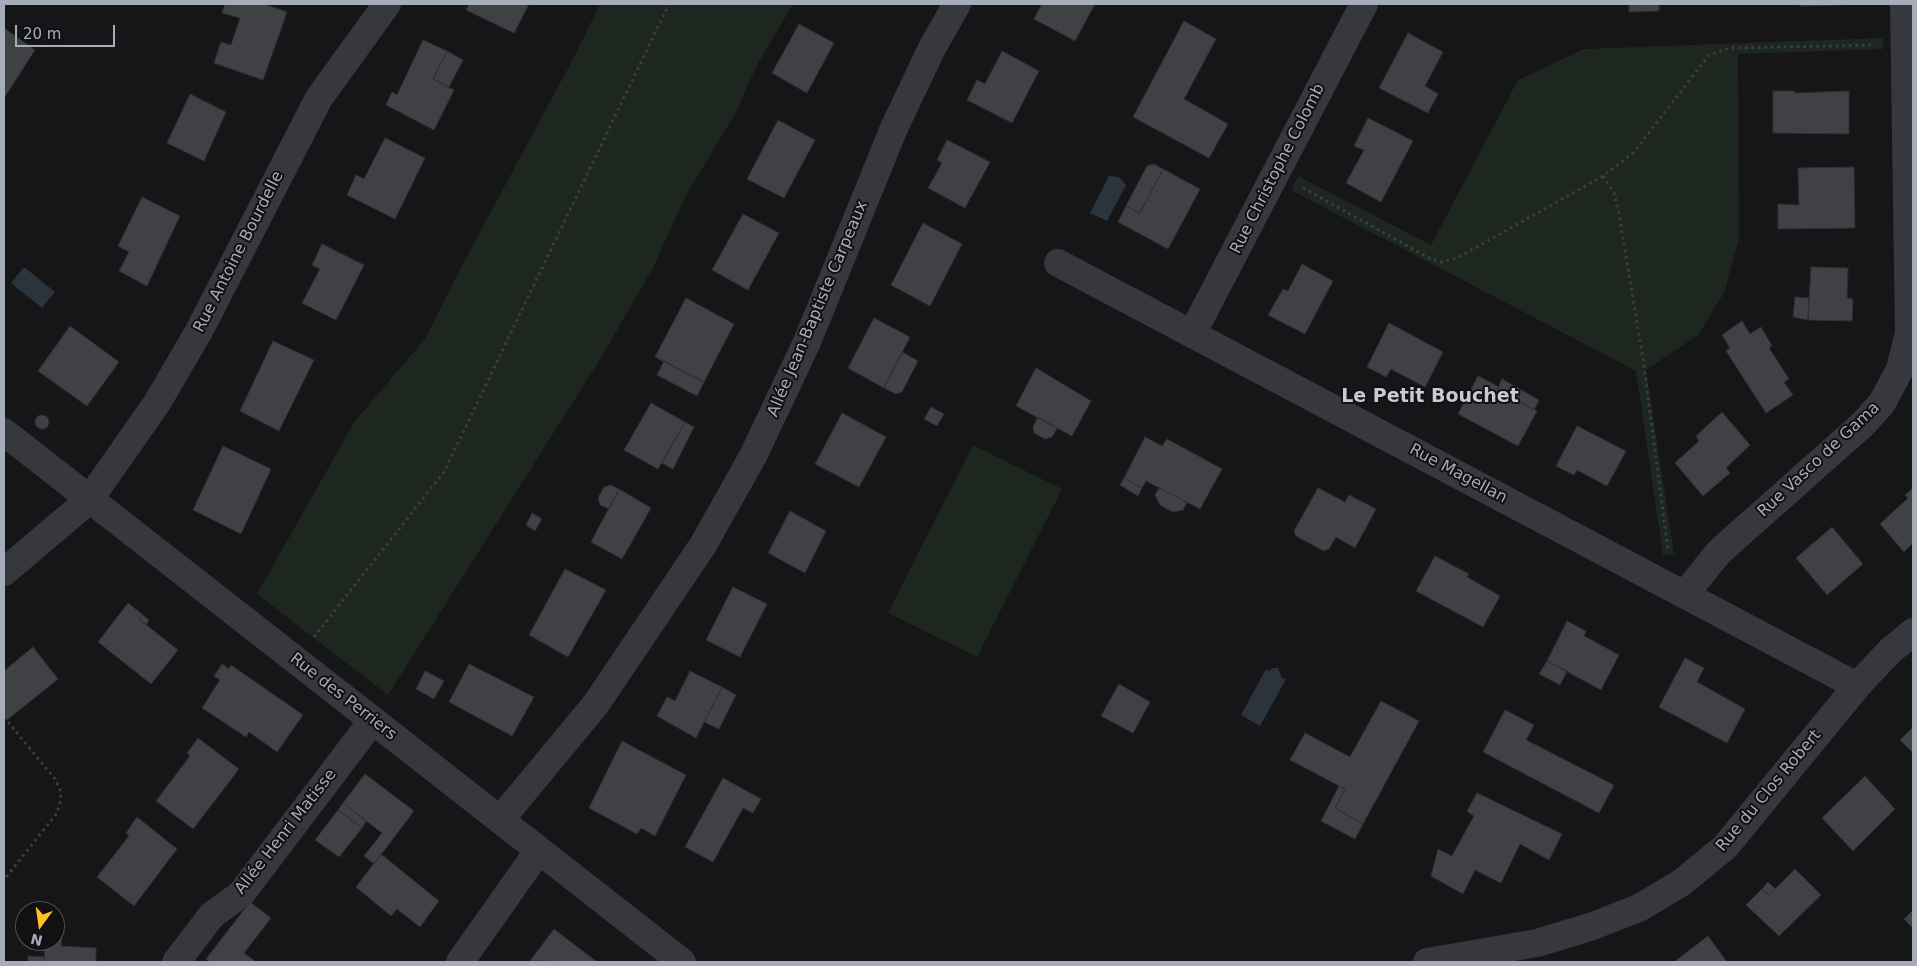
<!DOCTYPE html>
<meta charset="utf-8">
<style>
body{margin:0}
#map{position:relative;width:1917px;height:966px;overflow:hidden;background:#161618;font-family:"DejaVu Sans",sans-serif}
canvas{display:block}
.frame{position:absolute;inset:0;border:5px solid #a7acb9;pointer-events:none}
.north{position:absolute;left:15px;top:901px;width:50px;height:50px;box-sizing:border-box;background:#111113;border:1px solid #4d4f55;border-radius:50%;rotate:194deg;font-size:14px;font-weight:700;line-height:20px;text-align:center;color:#a7acb9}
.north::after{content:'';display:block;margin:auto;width:18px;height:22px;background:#ffc027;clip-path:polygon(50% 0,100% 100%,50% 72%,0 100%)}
.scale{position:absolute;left:15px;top:25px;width:100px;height:22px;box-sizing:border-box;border:2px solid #a7acb9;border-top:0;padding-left:6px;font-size:15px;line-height:18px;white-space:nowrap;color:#a7acb9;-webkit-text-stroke:4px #111113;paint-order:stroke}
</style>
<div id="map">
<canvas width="1917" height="966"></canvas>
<div class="frame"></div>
<div class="north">N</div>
<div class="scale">20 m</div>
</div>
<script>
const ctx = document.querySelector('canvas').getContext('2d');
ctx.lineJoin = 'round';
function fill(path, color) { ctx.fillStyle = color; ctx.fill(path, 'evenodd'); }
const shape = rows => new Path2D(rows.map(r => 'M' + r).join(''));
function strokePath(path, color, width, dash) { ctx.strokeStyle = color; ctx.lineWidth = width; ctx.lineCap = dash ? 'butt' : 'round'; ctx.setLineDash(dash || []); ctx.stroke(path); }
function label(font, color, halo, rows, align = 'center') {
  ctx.font = font + ' "DejaVu Sans",sans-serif'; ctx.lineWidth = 4; ctx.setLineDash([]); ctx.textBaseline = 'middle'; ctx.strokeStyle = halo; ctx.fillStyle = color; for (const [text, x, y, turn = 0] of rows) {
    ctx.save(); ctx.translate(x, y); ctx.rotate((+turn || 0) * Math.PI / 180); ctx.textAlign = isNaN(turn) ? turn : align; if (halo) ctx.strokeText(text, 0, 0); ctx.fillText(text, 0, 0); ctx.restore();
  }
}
const green = shape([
 [600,4,793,4,757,65,735,114,685,197,654,266,602,356,388,695,257,594,355,421,425,339,466,258,573,59],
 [1883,38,1883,49,1738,54,1739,239,1724,293,1698,335,1646,370,1674,554,1663,555,1636,371,1291,190,1298,176,1431,245,1518,80,1584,49],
 [973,445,1062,489,977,657,888,613]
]);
const water = shape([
 [1109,176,1119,177,1126,185,1107,221,1090,213],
 [24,267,55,292,42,308,11,283],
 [1273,668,1278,668,1282,678,1286,679,1260,726,1241,715,1266,669,1269,671]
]);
const building = shape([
 [225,4,264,4,287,12,263,80,214,63,221,42,231,45,240,18,222,13,225,4],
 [469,4,529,4,514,33,466,10,469,4],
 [1042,4,1095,4,1075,41,1034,19,1042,4],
 [1629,4,1659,4,1659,11,1629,12,1629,4],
 [1800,4,1841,4,1841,5,1800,6,1800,4],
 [1184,21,1216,39,1184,99,1228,124,1209,158,1133,117,1184,21],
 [799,24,834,43,807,93,772,73,799,24],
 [4,28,35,50,4,98,4,28],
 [1408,33,1443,52,1425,86,1438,94,1428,113,1379,88,1408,33],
 [423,40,447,51,433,79,454,90,434,130,386,105,392,92,397,95,423,40],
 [447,51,463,60,449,87,433,79,447,51],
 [1002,51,1039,71,1012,123,967,100,977,80,985,84,1002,51],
 [1773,91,1794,91,1795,93,1849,91,1849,134,1773,133,1773,91],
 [190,94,226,112,204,161,167,143,190,94],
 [1368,118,1413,141,1381,202,1346,183,1364,150,1354,146,1368,118],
 [778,120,815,140,784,198,747,179,778,120],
 [385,138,425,158,395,219,347,195,356,175,364,179,385,138],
 [947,140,990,162,965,208,928,188,942,163,937,160,947,140],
 [1154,164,1163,169,1140,213,1126,206,1147,166,1154,164],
 [1854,167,1855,228,1778,229,1778,204,1799,205,1798,168,1854,167],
 [1163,169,1200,189,1168,249,1118,222,1126,206,1140,213,1163,169],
 [142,197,180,216,147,286,119,271,129,252,118,246,142,197],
 [743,214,779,233,748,290,712,270,743,214],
 [923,223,962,244,930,306,891,285,923,223],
 [322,244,364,265,336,320,302,303,320,269,312,265,322,244],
 [1302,264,1333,281,1305,334,1268,315,1283,289,1288,291,1302,264],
 [1811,267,1848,268,1847,298,1853,299,1852,321,1808,320,1811,267],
 [1795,297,1809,298,1808,320,1793,317,1795,297],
 [686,298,734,324,704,382,655,357,686,298],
 [874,318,910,337,884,388,848,368,874,318],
 [1742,321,1750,334,1761,327,1772,346,1769,348,1789,379,1784,382,1793,395,1766,413,1726,351,1730,348,1722,335,1742,321],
 [1389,323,1443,352,1425,387,1391,369,1386,377,1367,367,1389,323],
 [70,326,119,362,87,406,38,371,70,326],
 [273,341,314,360,279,431,240,411,273,341],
 [902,352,918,361,902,392,896,394,884,388,902,352],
 [664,361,704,382,697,396,657,375,664,361],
 [1036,368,1091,401,1072,436,1016,406,1036,368],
 [1478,376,1499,387,1497,390,1537,411,1518,446,1458,414,1478,376],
 [1502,379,1539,400,1534,410,1497,390,1502,379],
 [651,403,685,422,658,469,624,450,651,403],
 [931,407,944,414,937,426,924,419,931,407],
 [1722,412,1750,445,1726,468,1730,473,1703,496,1675,463,1699,441,1696,436,1722,412],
 [842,413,886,437,859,487,815,464,842,413],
 '35 422a7 7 0 1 1 14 0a7 7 0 1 1-14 0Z',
 [1038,417,1057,428,1052,437,1045,439,1034,433,1033,427,1038,417],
 [685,422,694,427,673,469,662,463,685,422],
 [1577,426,1626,451,1607,486,1577,470,1574,475,1556,466,1577,426],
 [1145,437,1162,446,1167,439,1222,469,1200,509,1146,481,1142,488,1124,478,1145,437],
 [223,446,271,469,241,534,193,510,223,446],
 [1124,478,1142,488,1138,496,1120,485,1124,478],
 [611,485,619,489,609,509,600,505,598,498,604,487,611,485],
 [1159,488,1187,502,1183,510,1173,512,1160,505,1155,495,1159,488],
 [1318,488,1345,502,1349,495,1376,509,1355,548,1336,537,1329,549,1324,551,1296,536,1294,531,1318,488],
 [1913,488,1913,543,1904,552,1880,524,1908,498,1905,495,1913,488],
 [619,489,651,508,622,559,591,542,619,489],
 [790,511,826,531,805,573,768,553,790,511],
 [532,513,542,519,535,531,526,525,532,513],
 [1832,527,1863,564,1827,595,1796,558,1832,527],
 [1435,556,1469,574,1467,577,1500,596,1483,627,1416,591,1435,556],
 [565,569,606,590,568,657,529,635,565,569],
 [733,587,767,604,740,657,706,640,733,587],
 [128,603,143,615,139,619,178,650,151,684,98,642,128,603],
 [143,615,149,620,146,625,139,619,143,615],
 [1567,621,1586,631,1584,636,1619,655,1601,690,1547,661,1567,621],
 [33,647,58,679,7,720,4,716,4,671,33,647],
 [1685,658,1704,668,1697,682,1745,709,1727,743,1659,707,1685,658],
 [1547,661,1567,671,1560,685,1539,674,1547,661],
 [222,664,229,669,231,665,303,715,277,752,249,732,246,737,202,708,220,680,214,676,222,664],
 [469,664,534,697,512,736,449,702,469,664],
 [425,671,444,681,434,699,416,689,425,671],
 [690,671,722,687,696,738,657,716,667,697,675,701,690,671],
 [1119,684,1150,702,1133,733,1101,716,1119,684],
 [722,687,736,695,719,729,704,722,722,687],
 [1381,701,1419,721,1363,824,1335,808,1345,789,1290,760,1305,733,1350,757,1381,701],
 [1505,710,1534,725,1526,740,1614,785,1599,813,1483,752,1505,710],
 [1913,727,1913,753,1900,740,1913,727],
 [198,738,239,769,193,829,156,801,190,756,187,753,198,738],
 [622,741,686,775,655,836,641,828,637,834,589,808,622,741],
 [365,774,414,811,374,864,364,856,382,833,343,803,365,774],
 [1865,776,1895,809,1853,851,1822,818,1865,776],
 [723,778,761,799,753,813,743,808,713,862,685,847,723,778],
 [1339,786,1345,789,1335,808,1363,824,1355,839,1321,821,1339,786],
 [1477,793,1562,834,1549,860,1520,844,1501,883,1475,870,1463,894,1431,876,1438,849,1452,856,1474,816,1467,811,1477,793],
 [343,803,366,821,362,828,338,810,343,803],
 [338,810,362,828,339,857,315,840,338,810],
 [137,817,177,849,134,906,97,877,129,836,126,833,137,817],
 [381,854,439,901,420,927,397,909,391,916,356,887,381,854],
 [1795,869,1821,895,1779,936,1746,905,1762,889,1769,895,1795,869],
 [1768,882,1775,889,1769,895,1762,889,1768,882],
 [250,902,271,918,244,953,256,962,211,962,206,959,250,902],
 [1913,910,1913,928,1904,919,1913,910],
 [554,929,597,962,530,961,554,929],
 [1708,936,1727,962,1674,962,1708,936],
 [55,938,62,938,61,946,96,948,96,962,44,962,45,941,55,941,55,938],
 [28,956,44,957,44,962,28,962,28,956]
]);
const path = shape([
 [1603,176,1614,193,1619,215,1643,359,1668,550],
 [1303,188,1431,259,1442,262,1459,257,1603,176,1634,152,1709,55,1730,48,1874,45],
 [314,637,444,472,669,4],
 [4,717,55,779,60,789,61,799,57,813,4,880]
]);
const minor = shape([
 [1058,263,1857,686],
 [1192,334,1364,4],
 [4,432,682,962],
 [4,572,89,500,157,403,199,331,319,98,387,4],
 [1685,594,1719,552,1863,424,1882,403,1900,369,1909,333,1904,4],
 [500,820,596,704,703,545,753,456,807,342,894,128,932,48,957,4],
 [176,962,212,915,241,894,373,720],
 [460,962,539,850],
 [1427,962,1537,943,1590,927,1639,908,1681,883,1725,847,1857,686,1890,651,1913,632]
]);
const streetNames = [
 ["Rue Christophe Colomb",1278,169,-63],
 ["Rue Antoine Bourdelle",239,252,-63],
 ["Allée Jean-Baptiste Carpeaux",818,309,-67],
 ["Rue Vasco de Gama",1819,460,-43],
 ["Rue Magellan",1458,474,28],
 ["Rue des Perriers",343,697,38],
 ["Rue du Clos Robert",1769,791,-50],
 ["Allée Henri Matisse",286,832,-52]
];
const quarterNames = [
 ["Le Petit Bouchet",1430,397]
];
fill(green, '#1d271f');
fill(water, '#2b343d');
fill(building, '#404145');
strokePath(building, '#303034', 1);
strokePath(path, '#3c3e45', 3, [2.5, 4]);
strokePath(minor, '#37373e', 28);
label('16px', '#a7acb9', '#111113', streetNames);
label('bold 19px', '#c8cbd5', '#111113', quarterNames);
</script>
